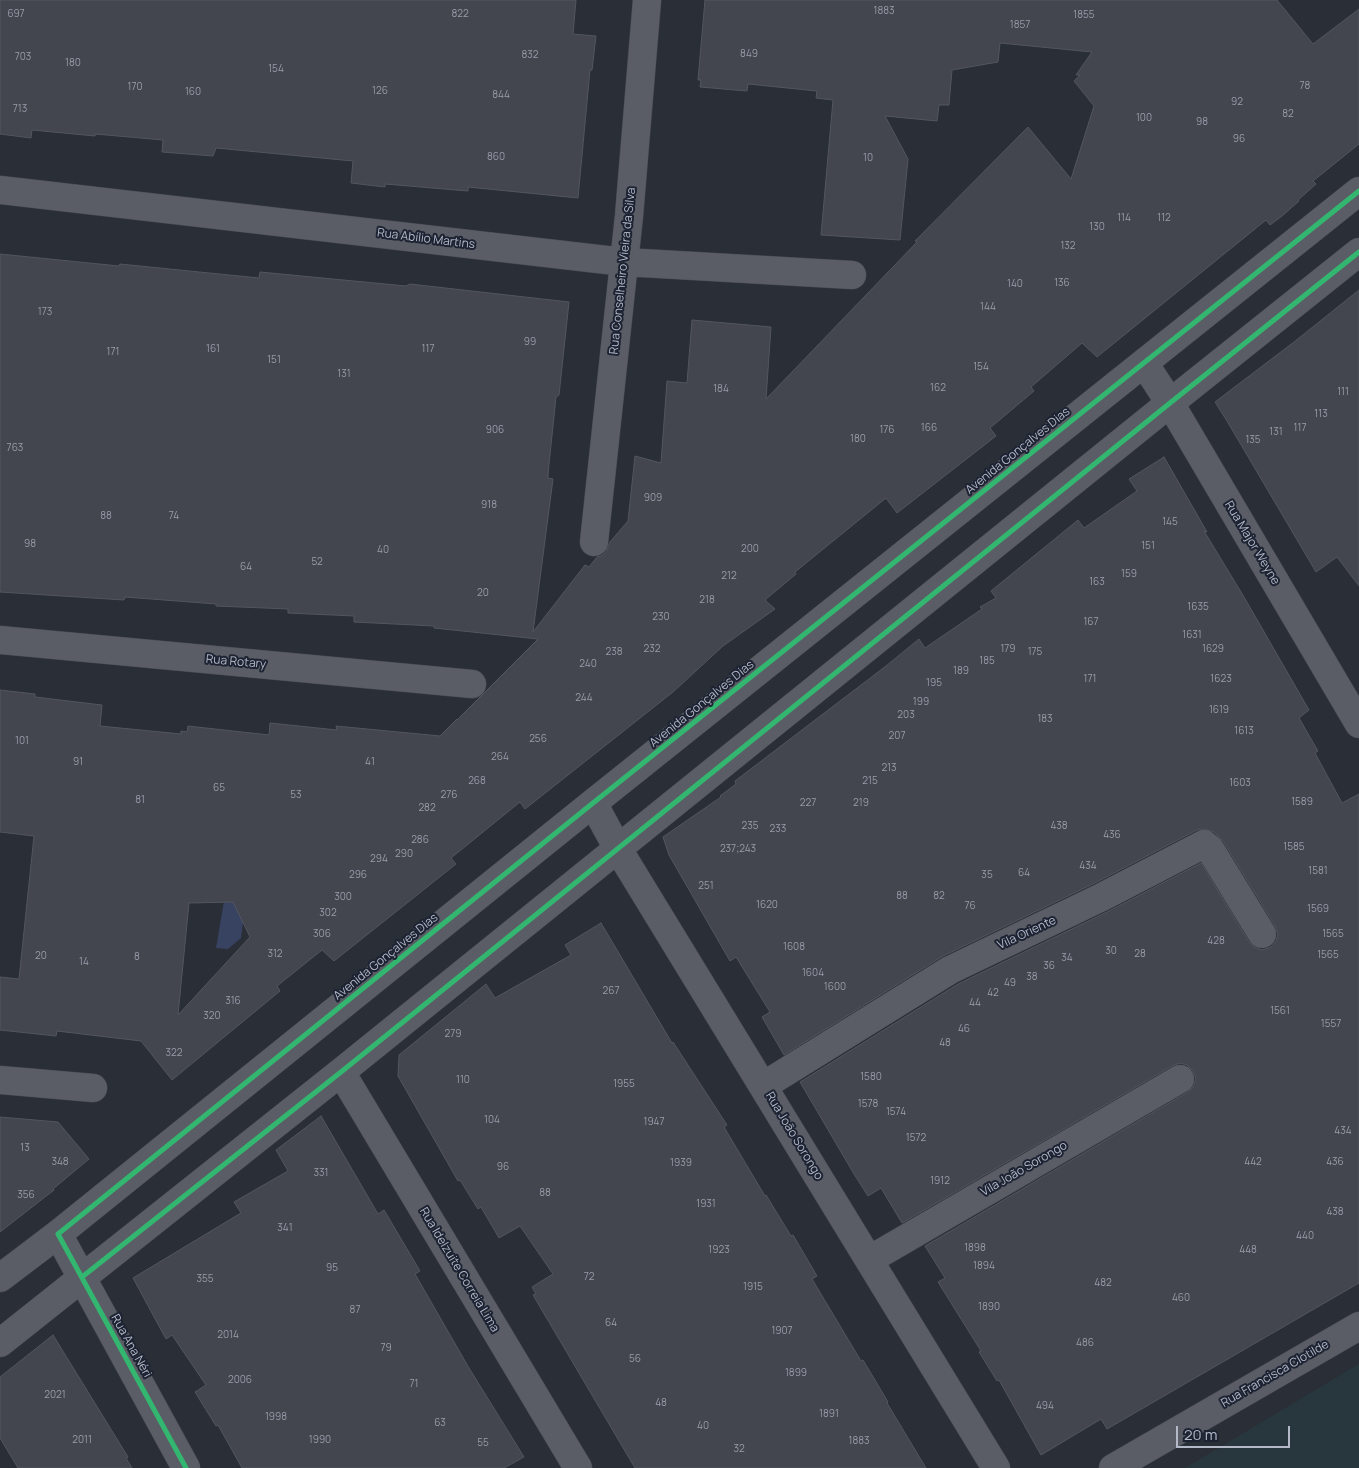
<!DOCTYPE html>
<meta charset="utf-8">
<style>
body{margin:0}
#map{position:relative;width:1359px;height:1468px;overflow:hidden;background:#2a2e37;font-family:Manrope,sans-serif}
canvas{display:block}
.scale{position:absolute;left:1176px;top:1426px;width:114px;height:22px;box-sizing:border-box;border:2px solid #b4b9c8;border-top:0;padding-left:6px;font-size:15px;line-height:18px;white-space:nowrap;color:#b4b9c8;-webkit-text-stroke:4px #1d2332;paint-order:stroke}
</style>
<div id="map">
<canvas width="1359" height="1468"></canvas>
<div class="scale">20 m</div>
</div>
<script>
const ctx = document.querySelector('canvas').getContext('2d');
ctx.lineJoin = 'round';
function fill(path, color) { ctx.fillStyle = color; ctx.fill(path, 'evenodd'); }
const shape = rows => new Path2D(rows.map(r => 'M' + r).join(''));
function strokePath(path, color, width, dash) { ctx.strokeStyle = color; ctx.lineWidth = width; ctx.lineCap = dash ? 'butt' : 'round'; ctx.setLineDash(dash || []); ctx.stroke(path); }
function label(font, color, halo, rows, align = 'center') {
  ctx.font = font + ' Manrope,sans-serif'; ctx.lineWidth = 4; ctx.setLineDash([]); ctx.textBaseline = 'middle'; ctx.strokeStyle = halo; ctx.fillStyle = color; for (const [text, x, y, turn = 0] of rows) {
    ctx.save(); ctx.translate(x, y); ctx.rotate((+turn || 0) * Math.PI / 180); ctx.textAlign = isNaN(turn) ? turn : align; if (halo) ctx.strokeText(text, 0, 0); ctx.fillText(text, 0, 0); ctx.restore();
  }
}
const green = shape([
 [1359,1364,1359,1468,1185,1468]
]);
const water = shape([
 [225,895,246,898,241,938,228,949,216,948]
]);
const building = shape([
 [0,0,576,0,573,34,596,36,592,70,590,70,578,198,468,187,468,191,385,184,385,187,351,183,353,161,216,148,213,156,162,152,163,140,95,134,95,136,32,130,31,138,0,134,0,0],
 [705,0,1277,0,1313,44,1359,9,1359,144,1313,181,1316,184,1298,200,1299,201,1282,216,1270,225,1266,220,1097,357,1082,343,1031,387,1034,391,990,428,996,436,897,513,886,498,795,572,796,574,765,600,775,609,723,646,673,692,525,809,520,802,451,858,456,864,334,961,322,950,277,986,280,991,172,1080,141,1041,57,1031,56,1036,0,1030,0,977,19,979,34,836,0,832,0,690,35,694,35,697,102,705,100,726,181,734,181,731,187,732,188,726,269,735,270,723,337,730,336,726,440,736,457,719,457,720,538,639,434,628,434,626,354,622,354,616,288,613,288,609,216,606,216,604,125,597,124,600,0,592,0,254,119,266,120,264,259,278,260,272,406,286,410,284,569,302,559,395,556,397,548,474,548,478,553,479,533,632,585,565,589,567,597,557,601,556,606,552,610,542,628,521,635,456,661,463,667,381,687,383,692,320,771,327,766,399,917,242,915,241,1028,127,1071,179,1094,106,1074,81,1080,75,1076,75,1092,52,1000,43,998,62,952,70,949,105,939,105,937,121,885,116,908,159,900,240,821,235,833,100,816,98,817,91,748,84,747,91,700,87,701,80,698,80,705,0],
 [233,902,250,937,178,1015,189,903,233,902],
 [1359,290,1359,586,1337,557,1316,572,1227,421,1215,402,1294,342,1359,290],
 [1164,457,1207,532,1204,531,1244,597,1309,710,1299,718,1318,751,1315,753,1342,803,1359,794,1359,1283,1107,1429,1101,1419,1041,1455,999,1380,997,1381,979,1352,981,1351,938,1282,945,1278,925,1246,1188,1092,1193,1087,1196,1079,1193,1071,1187,1065,1180,1063,1172,1066,902,1223,881,1188,868,1196,854,1174,800,1082,958,984,1109,911,1201,863,1249,942,1254,947,1262,950,1271,947,1276,941,1278,934,1275,926,1223,841,1214,832,1206,829,1197,830,1095,883,943,956,784,1055,762,1017,770,1012,736,957,730,961,669,855,663,837,721,797,720,796,736,784,735,781,886,666,919,639,925,648,982,609,980,607,996,598,991,591,1078,520,1084,528,1137,491,1129,479,1164,457],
 [601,923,672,1043,673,1042,727,1125,724,1127,765,1196,766,1195,791,1236,793,1235,817,1276,812,1279,861,1361,863,1360,888,1402,887,1403,926,1468,635,1468,533,1295,536,1294,532,1287,553,1274,520,1226,499,1238,481,1207,478,1209,460,1180,458,1181,398,1076,399,1055,486,984,495,998,571,955,565,945,601,923],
 [321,1116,378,1214,384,1210,420,1271,415,1274,469,1368,524,1457,504,1468,242,1468,218,1425,216,1426,195,1392,206,1385,172,1335,166,1339,133,1278,241,1213,234,1202,288,1171,276,1150,321,1116],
 [0,1117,58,1122,89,1159,53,1189,54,1190,0,1232,0,1117],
 [53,1335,128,1457,126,1458,132,1468,18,1468,0,1438,0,1377,53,1335]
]);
const minor = shape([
 [0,190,624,262,852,275],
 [1144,363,1170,403,1359,724],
 [594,542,629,216,647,0],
 [0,640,472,684],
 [593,803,618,849,996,1468],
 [341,1072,578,1468],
 [0,1080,93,1088],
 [763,1086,950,970,1102,897,1204,844,1210,849,1262,934],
 [58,1234,186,1468],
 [869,1260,1180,1079],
 [0,1278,58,1234,593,803,1359,191],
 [0,1343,341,1072,1170,403,1359,252],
 [1113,1468,1359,1326]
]);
const cycleway = shape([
 [82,1277,341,1072,1170,403,1359,252],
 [186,1468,58,1234,593,803,1359,191]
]);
const numberNames = [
 ["1883",884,11],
 ["697",16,14],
 ["822",460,14],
 ["1855",1084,15],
 ["1857",1020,25],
 ["849",749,54],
 ["832",530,55],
 ["703",23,57],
 ["180",73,63],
 ["154",276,69],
 ["78",1305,86],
 ["170",135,87],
 ["126",380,91],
 ["160",193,92],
 ["844",501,95],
 ["92",1237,102],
 ["713",20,109],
 ["82",1288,114],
 ["100",1144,118],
 ["98",1202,122],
 ["96",1239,139],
 ["860",496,157],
 ["10",868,158],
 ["114",1124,218],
 ["112",1164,218],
 ["130",1097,227],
 ["132",1068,246],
 ["136",1062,283],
 ["140",1015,284],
 ["144",988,307],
 ["173",45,312],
 ["99",530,342],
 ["161",213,349],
 ["117",428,349],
 ["171",113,352],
 ["151",274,360],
 ["154",981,367],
 ["131",344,374],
 ["162",938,388],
 ["184",721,389],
 ["111",1343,392],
 ["113",1321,414],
 ["166",929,428],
 ["117",1300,428],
 ["906",495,430],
 ["176",887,430],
 ["131",1276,432],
 ["180",858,439],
 ["135",1253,440],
 ["763",15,448],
 ["909",653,498],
 ["918",489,505],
 ["88",106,516],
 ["74",174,516],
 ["145",1170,522],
 ["98",30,544],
 ["151",1148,546],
 ["200",750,549],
 ["40",383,550],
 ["52",317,562],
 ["64",246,567],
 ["159",1129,574],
 ["212",729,576],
 ["163",1097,582],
 ["20",483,593],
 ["218",707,600],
 ["1635",1198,607],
 ["230",661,617],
 ["167",1091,622],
 ["1631",1192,635],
 ["232",652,649],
 ["179",1008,649],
 ["1629",1213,649],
 ["238",614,652],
 ["175",1035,652],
 ["185",987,661],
 ["240",588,664],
 ["189",961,671],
 ["171",1090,679],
 ["1623",1221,679],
 ["195",934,683],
 ["244",584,698],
 ["199",921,702],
 ["1619",1219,710],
 ["203",906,715],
 ["183",1045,719],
 ["1613",1244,731],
 ["207",897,736],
 ["256",538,739],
 ["101",22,741],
 ["264",500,757],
 ["91",78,762],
 ["41",370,762],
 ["213",889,768],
 ["268",477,781],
 ["215",870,781],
 ["1603",1240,783],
 ["65",219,788],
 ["53",296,795],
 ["276",449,795],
 ["81",140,800],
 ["1589",1302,802],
 ["227",808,803],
 ["219",861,803],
 ["282",427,808],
 ["235",750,826],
 ["438",1059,826],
 ["233",778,829],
 ["436",1112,835],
 ["286",420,840],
 ["1585",1294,847],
 ["237;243",738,849],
 ["290",404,854],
 ["294",379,859],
 ["434",1088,866],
 ["1581",1318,871],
 ["64",1024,873],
 ["296",358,875],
 ["35",987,875],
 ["251",706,886],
 ["88",902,896],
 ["82",939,896],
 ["300",343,897],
 ["1620",767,905],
 ["76",970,906],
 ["1569",1318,909],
 ["302",328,913],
 ["306",322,934],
 ["1565",1333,934],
 ["428",1216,941],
 ["1608",794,947],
 ["30",1111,951],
 ["312",275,954],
 ["28",1140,954],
 ["1565",1328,955],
 ["20",41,956],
 ["8",137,957],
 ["34",1067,958],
 ["14",84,962],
 ["36",1049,966],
 ["1604",813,973],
 ["38",1032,977],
 ["49",1010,983],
 ["1600",835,987],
 ["267",611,991],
 ["42",993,993],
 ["316",233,1001],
 ["44",975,1003],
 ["1561",1280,1011],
 ["320",212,1016],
 ["1557",1331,1024],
 ["46",964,1029],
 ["279",453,1034],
 ["48",945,1043],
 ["322",174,1053],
 ["1580",871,1077],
 ["110",463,1080],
 ["1955",624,1084],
 ["1578",868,1104],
 ["1574",896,1112],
 ["104",492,1120],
 ["1947",654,1122],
 ["434",1343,1131],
 ["1572",916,1138],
 ["13",25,1148],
 ["348",60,1162],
 ["442",1253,1162],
 ["436",1335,1162],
 ["1939",681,1163],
 ["96",503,1167],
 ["331",321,1173],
 ["1912",940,1181],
 ["88",545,1193],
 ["356",26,1195],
 ["1931",706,1204],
 ["438",1335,1212],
 ["341",285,1228],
 ["440",1305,1236],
 ["1898",975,1248],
 ["1923",719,1250],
 ["448",1248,1250],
 ["1894",984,1266],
 ["95",332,1268],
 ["72",589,1277],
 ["355",205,1279],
 ["482",1103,1283],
 ["1915",753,1287],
 ["460",1181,1298],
 ["1890",989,1307],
 ["87",355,1310],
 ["64",611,1323],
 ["1907",782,1331],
 ["2014",228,1335],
 ["486",1085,1343],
 ["79",386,1348],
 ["56",635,1359],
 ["1899",796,1373],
 ["2006",240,1380],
 ["71",414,1384],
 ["2021",55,1395],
 ["48",661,1403],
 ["494",1045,1406],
 ["1891",829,1414],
 ["1998",276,1417],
 ["63",440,1423],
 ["40",703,1426],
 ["2011",82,1440],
 ["1990",320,1440],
 ["1883",859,1441],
 ["55",483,1443],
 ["32",739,1449]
];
const streetNames = [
 ["Rua Abílio Martins",426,239,7],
 ["Rua Conselheiro Vieira da Silva",623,271,-84],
 ["Avenida Gonçalves Dias",1018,451,-39],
 ["Rua Major Weyne",1252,543,59],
 ["Rua Rotary",236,662,5],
 ["Avenida Gonçalves Dias",702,704,-39],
 ["Vila Oriente",1027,933,-25],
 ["Avenida Gonçalves Dias",386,957,-39],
 ["Rua João Sorongo",794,1136,59],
 ["Vila João Sorongo",1024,1169,-30],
 ["Rua Idelzuite Correia Lima",459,1270,59],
 ["Rua Ana Néri",131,1346,61],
 ["Rua Francisca Clotilde",1275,1374,-30]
];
fill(green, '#27373d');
fill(water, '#374360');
fill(building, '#43464e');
strokePath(building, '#52565f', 1);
strokePath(minor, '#464950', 29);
strokePath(minor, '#5a5d65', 28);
strokePath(cycleway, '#33b770', 5);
label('10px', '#989caa', null, numberNames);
label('12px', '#b4b9c8', '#1d2332', streetNames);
</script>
